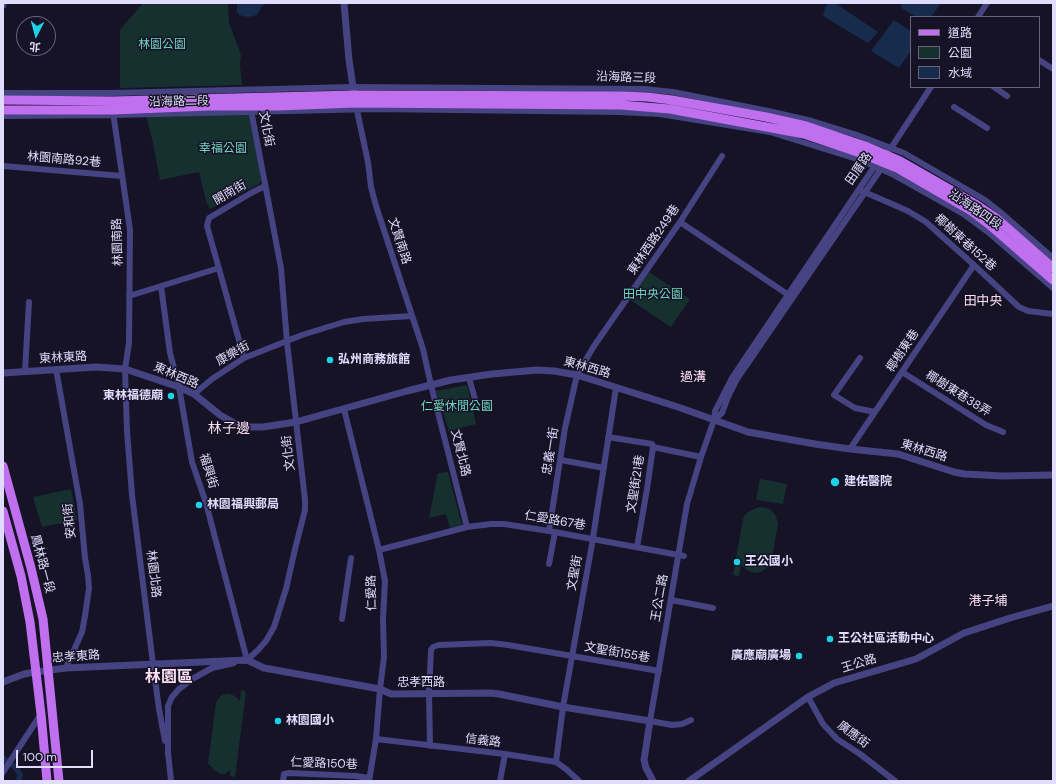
<!DOCTYPE html>
<meta charset="utf-8">
<style>
body{margin:0}
#map{position:relative;width:1056px;height:784px;overflow:hidden;background:#161327;font-family:"DM Sans","Noto Sans TC",sans-serif}
canvas{display:block}
.frame{position:absolute;inset:0;border:4px solid #e0dcfb;pointer-events:none}
.legend{position:absolute;left:910px;top:16px;width:130px;height:72px;box-sizing:border-box;background:#161327;border:1px solid #67637c;margin:0;padding:5px 7px;list-style:none;font-size:12px;color:#e0dcfb}
.legend li{display:flex;align-items:center;gap:8px;height:20px}
.legend b{width:20px;border:1px solid #67637c}
.north{position:absolute;left:16px;top:16px;width:40px;height:40px;box-sizing:border-box;background:#161327;border:1px solid #67637c;border-radius:50%;rotate:186deg;font-size:11px;font-weight:700;line-height:16px;text-align:center;color:#e0dcfb}
.north::after{content:'';display:block;margin:auto;width:14px;height:18px;background:#1dd2e7;clip-path:polygon(50% 0,100% 100%,50% 72%,0 100%)}
.scale{position:absolute;left:16px;top:750px;width:77px;height:18px;box-sizing:border-box;border:2px solid #e0dcfb;border-top:0;padding-left:5px;font-size:12px;line-height:14px;white-space:nowrap;color:#e0dcfb;-webkit-text-stroke:3px #161327;paint-order:stroke}
</style>
<div id="map">
<canvas width="1056" height="784"></canvas>
<div class="frame"></div>
<ul class="legend">
<li><b style="height:5px;background:#c06fef"></b>道路</li>
<li><b style="height:11px;background:#16302f"></b>公園</li>
<li><b style="height:11px;background:#172b4c"></b>水域</li>
</ul>
<div class="north">北</div>
<div class="scale">100 m</div>
</div>
<script>
const ctx = document.querySelector('canvas').getContext('2d');
ctx.lineJoin = 'round';
function fill(path, color) { ctx.fillStyle = color; ctx.fill(path, 'evenodd'); }
const shape = rows => new Path2D(rows.map(r => 'M' + r).join(''));
function strokePath(path, color, width, dash) { ctx.strokeStyle = color; ctx.lineWidth = width; ctx.lineCap = dash ? 'butt' : 'round'; ctx.setLineDash(dash || []); ctx.stroke(path); }
function label(font, color, halo, rows, align = 'center') {
  ctx.font = font + ' "DM Sans","Noto Sans TC",sans-serif'; ctx.lineWidth = 3; ctx.setLineDash([]); ctx.textBaseline = 'middle'; ctx.strokeStyle = halo; ctx.fillStyle = color; for (const [text, x, y, turn = 0] of rows) {
    ctx.save(); ctx.translate(x, y); ctx.rotate((+turn || 0) * Math.PI / 180); ctx.textAlign = isNaN(turn) ? turn : align; if (halo) ctx.strokeText(text, 0, 0); ctx.fillText(text, 0, 0); ctx.restore();
  }
}
const green = shape([
 [143,3,228,3,229,23,241,55,240,65,242,85,120,88,120,30],
 [246,114,249,115,262,180,259,184,210,209,206,201,199,172,160,180,152,138,150,132,147,117],
 [649,272,690,299,671,327,629,299],
 [467,385,476,424,449,431,436,391],
 [448,472,462,525,450,528,446,514,429,518,438,473],
 [760,479,787,484,783,504,756,500],
 [71,489,77,520,42,527,33,497],
 [759,507,767,508,771,510,775,514,778,523,772,559,767,568,760,572,755,573,751,572,747,570,741,565,739,576,733,575,743,519,745,515,748,512],
 [241,690,246,692,235,777,230,776,230,770,225,774,221,774,214,770,208,763,216,703,218,699,221,696,225,694,229,694,235,696,240,701]
]);
const water = shape([
 [237,3,268,3,262,6,257,15,248,17,239,15,237,12],
 [828,3,835,3,878,32,868,43,823,16,825,8],
 [903,3,941,3,931,17,916,17,900,7],
 [894,20,911,31,911,51,899,68,871,51]
]);
const canal = shape([
 [3,758,15,767,20,774,19,781]
]);
const minor = shape([
 [978,17,987,3],
 [1039,60,1053,69],
 [994,87,1007,96],
 [3,93,112,93,353,87,644,89,673,92,768,111,812,121,857,135,904,153,985,200,999,211,1053,258],
 [356,106,368,162,371,187,376,206,423,349,431,385,467,527],
 [954,107,987,128],
 [113,112,130,230,129,343,125,369,127,431,132,495,153,664,159,709,165,741],
 [3,116,114,115,374,109,619,112,660,114,770,132,860,160,892,174,965,215,988,232,1053,288],
 [888,150,891,148,931,87],
 [3,166,122,176],
 [862,191,908,211,926,222,974,265,1019,307,1028,311,1053,314],
 [680,222,790,296],
 [161,286,170,353,179,387,192,462,206,503,247,660],
 [129,296,219,268],
 [244,358,207,226,209,218,251,193,265,186],
 [860,358,834,395,855,408,875,412],
 [56,369,80,504,85,558,88,575,89,588,85,616,82,632,66,668],
 [25,371,29,302],
 [902,372,986,425,1003,432],
 [469,378,477,406],
 [194,394,212,379,244,358,302,335,344,322,363,319,412,316],
 [344,409,379,550,385,581,383,618,384,657,380,689,376,739,369,781],
 [714,420,722,413,728,397,737,379,883,166],
 [608,437,652,444,653,447,647,489,637,547],
 [653,447,701,457],
 [850,449,974,265],
 [561,460,604,468],
 [549,531,565,428,577,375,594,346,680,222,722,156],
 [379,550,467,527,491,524,504,524,549,531,684,556],
 [549,564,555,532],
 [671,600,713,608],
 [342,619,351,558],
 [243,661,247,660,258,650,266,641,274,627,286,589,295,549,305,510,305,500,287,342,281,268,251,110],
 [808,697,823,724,837,739,860,754,895,781],
 [691,720,682,724,672,725,650,721,687,504,701,457,714,420,715,411,732,378,876,164],
 [376,739,505,754,556,762,566,769,579,781],
 [430,746,429,693,431,650,433,647,439,645,491,643,508,645,659,671],
 [168,752,171,781],
 [168,755,168,706,172,697,179,689,192,679,212,668,234,663],
 [556,762,563,707,592,544,616,388],
 [3,772,41,714],
 [283,781,284,774,289,773,356,776,369,778],
 [500,781,505,754]
]);
const tertiary = shape([
 [344,3,349,60,355,100],
 [3,5,3,3],
 [3,373,96,367,125,369,179,387,194,394,220,415,234,423,248,427,263,427,296,422,407,391,451,380,492,374,537,370,554,371,577,375,678,407,748,432,815,444,850,449,898,454,954,472,965,474,1002,476,1053,475],
 [3,682,24,674,36,672,66,668,247,660,264,668,380,689,391,694,491,693,499,694,563,707,650,721,644,760,646,768,653,781],
 [689,781,808,697,834,683,916,659,964,633,1010,618,1053,606]
]);
const primary = shape([
 [3,100,113,101,354,95,621,96,647,97,672,100,766,117,806,126,865,146,900,161,977,205,996,218,1053,268],
 [3,110,113,110,209,106,277,106,355,103,621,105,670,109,804,134,863,154,897,168,970,210,991,226,1053,280],
 [3,466,31,568,43,619,59,781],
 [3,511,21,576,30,622,41,714,47,781]
]);
const markers = [
 [330,360,4,"#1dd2e7"],
 [171,396,4,"#1dd2e7"],
 [835,482,5,"#1dd2e7"],
 [199,505,4,"#1dd2e7"],
 [737,562,4,"#1dd2e7"],
 [830,639,4,"#1dd2e7"],
 [799,656,4,"#1dd2e7"],
 [278,721,4,"#1dd2e7"]
];
const parkNames = [
 ["林園公園",162,45],
 ["幸福公園",223,149],
 ["田中央公園",653,295],
 ["仁愛休閒公園",457,407]
];
const streetNames = [
 ["沿海路三段",626,78,2],
 ["沿海路二段",179,102,-1],
 ["文化街",266,129,79],
 ["林園南路92巷",64,160,5],
 ["田厝路",859,169,-56],
 ["開南街",230,193,-30],
 ["沿海路四段",975,210,34],
 ["東林西路249巷",654,240,-56],
 ["文賢南路",399,241,72],
 ["林園南路",118,242,-92],
 ["椰樹東巷152巷",965,243,42],
 ["椰樹東巷",903,351,-56],
 ["康樂街",233,354,-29],
 ["東林東路",63,358,-3],
 ["東林西路",587,368,16],
 ["東林西路",176,376,23],
 ["椰樹東巷38弄",958,394,32],
 ["忠義一街",551,451,-81],
 ["東林西路",924,451,17],
 ["文化街",289,453,-97],
 ["文賢北路",460,453,76],
 ["福興街",208,471,73],
 ["文聖街21巷",636,484,-81],
 ["安和街",70,521,-96],
 ["仁愛路67巷",555,521,10],
 ["鳳林路一段",42,564,75],
 ["文聖街",575,573,-80],
 ["林園北路",153,574,83],
 ["仁愛路",372,593,-91],
 ["王公二路",660,598,-80],
 ["文聖街155巷",617,653,10],
 ["忠孝東路",76,657,-4],
 ["王公路",859,664,-17],
 ["忠孝西路",421,683],
 ["廣應街",853,735,37],
 ["信義路",483,741,7],
 ["仁愛路150巷",324,764,2]
];
const poiNames = [
 ["弘州商務旅館",338,360],
 ["東林福德廟",163,396,"right"],
 ["建佑醫院",844,482],
 ["林園福興郵局",207,505],
 ["王公國小",745,562],
 ["王公社區活動中心",838,639],
 ["廣應廟廣場",791,656,"right"],
 ["林園國小",286,721]
];
const neighbourhoodNames = [
 ["田中央",983,302],
 ["過溝",693,378],
 ["港子埔",988,602]
];
const quarterNames = [
 ["林子邊",229,429]
];
const districtNames = [
 ["林園區",169,678]
];
fill(green, '#16302f');
fill(water, '#172b4c');
strokePath(canal, '#172b4c', 5.5);
strokePath(minor, '#454381', 6);
strokePath(tertiary, '#454381', 7);
strokePath(primary, '#c06fef', 9);
for (const [x, y, r, color] of markers) { const dot = new Path2D(); dot.arc(x, y, r, 0, 2 * Math.PI); ctx.fillStyle = color; ctx.fill(dot); strokePath(dot, '#161327', 1.5); }
label('12px', '#6fd4bc', '#161327', parkNames);
label('12px', '#e0dcfb', '#161327', streetNames);
label('bold 12px', '#e0dcfb', '#161327', poiNames, 'left');
label('13px', '#fbdef1', '#161327', neighbourhoodNames);
label('14px', '#fbdef1', '#161327', quarterNames);
label('bold 16px', '#fbdef1', '#161327', districtNames);
</script>
